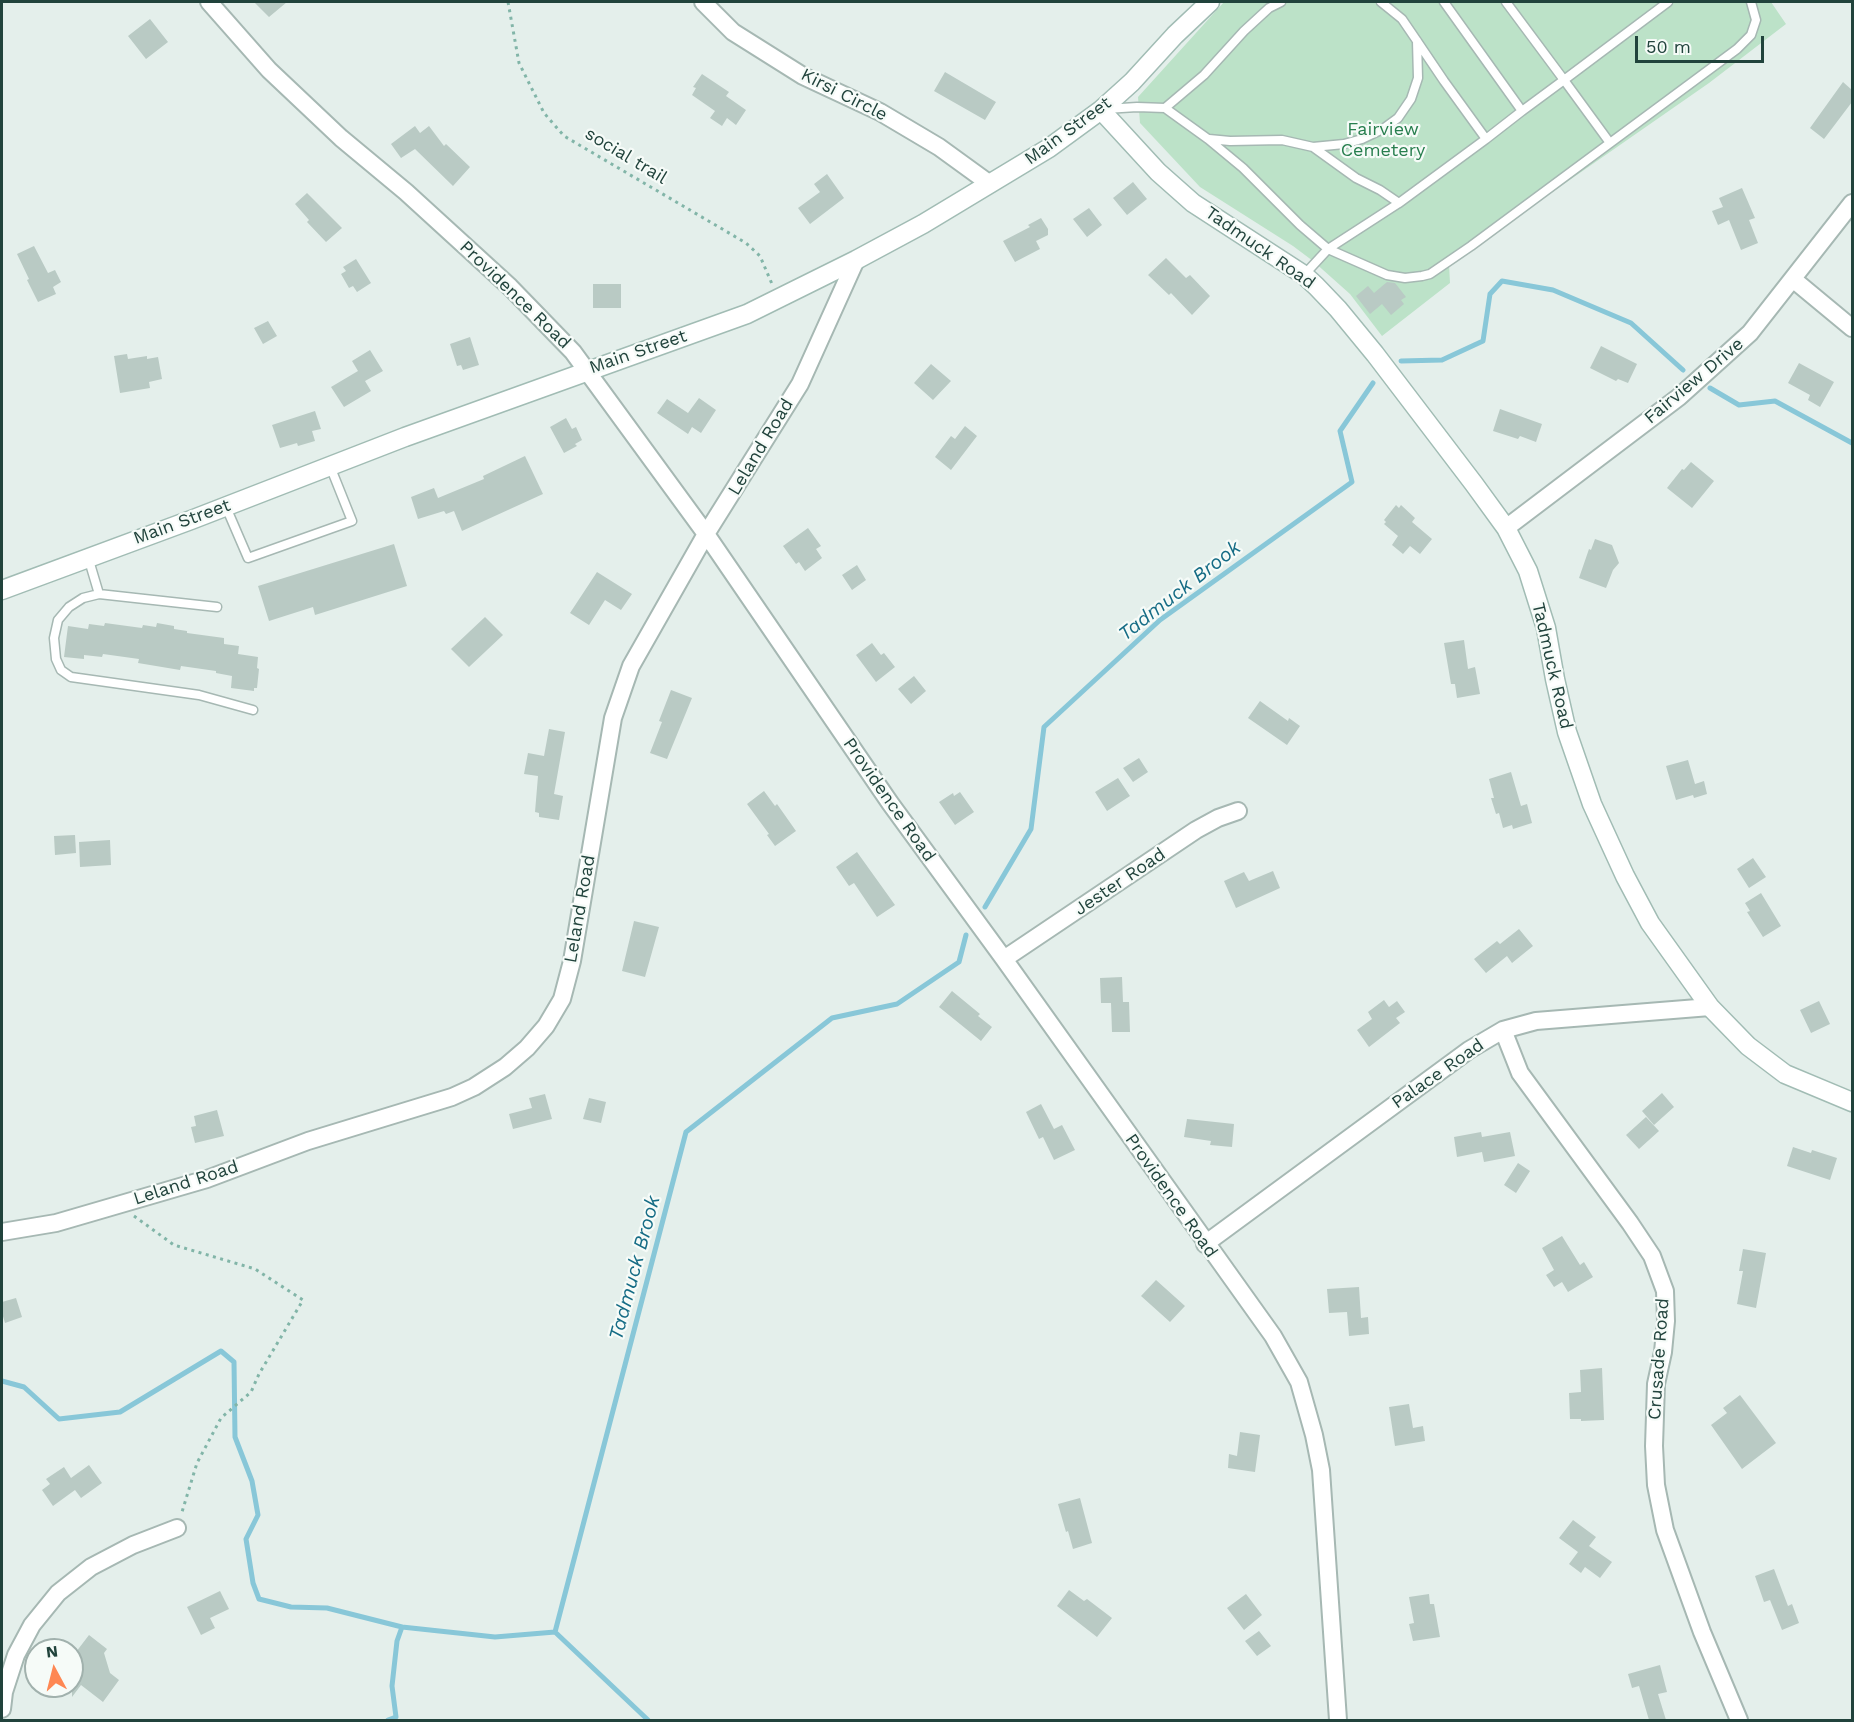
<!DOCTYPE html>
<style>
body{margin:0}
#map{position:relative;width:1854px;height:1722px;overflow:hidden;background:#e4efeb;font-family:"Work Sans",sans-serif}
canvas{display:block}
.frame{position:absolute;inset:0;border:3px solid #21433c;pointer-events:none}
.north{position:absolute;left:24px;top:1638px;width:60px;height:60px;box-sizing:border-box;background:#f6fbf8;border:2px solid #a1b1ad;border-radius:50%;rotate:353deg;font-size:16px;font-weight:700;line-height:24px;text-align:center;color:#21433c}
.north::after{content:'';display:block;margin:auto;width:21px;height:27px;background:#fe8753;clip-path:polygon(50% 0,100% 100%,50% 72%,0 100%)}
.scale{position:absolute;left:1635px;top:36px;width:129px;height:27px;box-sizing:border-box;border:3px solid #21433c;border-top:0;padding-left:8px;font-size:18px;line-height:21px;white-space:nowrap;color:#21433c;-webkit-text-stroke:4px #f6fbf8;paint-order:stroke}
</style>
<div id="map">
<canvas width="1854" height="1722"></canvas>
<div class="frame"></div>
<div class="north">N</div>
<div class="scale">50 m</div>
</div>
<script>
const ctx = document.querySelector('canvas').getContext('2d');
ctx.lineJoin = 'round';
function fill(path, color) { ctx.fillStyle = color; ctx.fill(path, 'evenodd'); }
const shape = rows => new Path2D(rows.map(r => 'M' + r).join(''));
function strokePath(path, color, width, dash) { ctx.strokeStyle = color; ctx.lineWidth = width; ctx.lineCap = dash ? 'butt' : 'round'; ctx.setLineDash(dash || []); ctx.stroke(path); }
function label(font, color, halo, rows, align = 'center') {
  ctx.font = font + ' "Work Sans",sans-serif'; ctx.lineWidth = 4.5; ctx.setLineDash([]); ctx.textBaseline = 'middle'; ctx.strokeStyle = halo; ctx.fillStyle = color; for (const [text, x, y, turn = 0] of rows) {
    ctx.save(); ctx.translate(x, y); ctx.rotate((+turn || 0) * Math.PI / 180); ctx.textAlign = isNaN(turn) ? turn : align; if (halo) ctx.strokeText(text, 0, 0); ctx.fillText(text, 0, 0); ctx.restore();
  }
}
const green = shape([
 [1224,2,1771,2,1786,24,1709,83,1449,264,1450,283,1382,336,1350,294,1313,261,1293,246,1200,187,1140,123,1138,97]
]);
const stream = shape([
 [1401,361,1442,360,1483,341,1490,294,1502,281,1553,290,1631,323,1683,370],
 [1710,388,1739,405,1775,401,1852,443],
 [985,907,1031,829,1044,727,1160,620,1352,482,1340,431,1373,383],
 [2,1381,24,1387,59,1419,120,1412,221,1351,234,1362,235,1437,252,1481,258,1515,246,1539,253,1583,259,1599,291,1607,327,1608,402,1627],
 [388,1720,396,1717,392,1686,397,1641,402,1627,495,1637,555,1632],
 [648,1720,555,1632,686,1132,832,1018,897,1004,959,962,966,935]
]);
const building = shape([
 [254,2,287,2,269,17],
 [150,19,168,42,146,59,128,36],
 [945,72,996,102,985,120,934,91],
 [702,74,729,92,726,96,746,110,736,125,727,118,722,126,710,118,715,111,692,95,696,88,693,87],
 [1843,82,1852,90,1852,102,1824,139,1810,128],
 [415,126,420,133,429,126,444,146,446,144,470,167,453,186,415,149,401,158,391,144],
 [827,174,844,198,810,224,798,208,820,192,814,184],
 [1133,182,1147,199,1127,215,1113,198],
 [1742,188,1755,218,1749,220,1758,243,1741,250,1729,220,1718,225,1712,211,1723,207,1719,198],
 [307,193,342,228,326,242,307,222,309,220,295,204],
 [1089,208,1102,225,1087,237,1073,219],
 [1041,218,1048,229,1048,235,1036,241,1040,249,1015,262,1003,241,1030,227,1028,225],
 [34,246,48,273,55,270,61,282,53,287,56,294,38,302,27,280,29,279,17,254],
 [1166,258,1186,278,1190,275,1210,296,1192,315,1171,293,1169,295,1148,275],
 [356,259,371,283,357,292,353,286,349,288,341,274,346,271,343,267],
 [1387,282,1395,283,1406,297,1401,300,1404,304,1391,315,1382,304,1370,314,1356,296,1368,286,1374,293],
 [593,284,621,284,621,308,593,308],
 [268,321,277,336,263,344,254,328],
 [470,337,479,365,463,370,461,365,457,366,450,344],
 [1601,346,1637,364,1628,383,1618,379,1616,381,1590,368],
 [370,350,383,371,365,381,371,391,344,407,331,387,358,371,352,361],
 [127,354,128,359,147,356,147,359,158,357,162,379,149,382,150,388,120,393,114,356],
 [1799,363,1834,382,1820,407,1808,400,1810,395,1788,383],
 [931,364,951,381,933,400,914,383],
 [699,398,716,410,701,433,692,427,688,434,657,413,667,399,688,413],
 [1500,409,1542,424,1536,442,1520,436,1518,439,1493,431],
 [315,411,321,429,312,431,315,441,298,446,297,443,280,448,272,425],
 [566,418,572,429,576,427,582,440,575,444,577,446,564,453,550,427],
 [965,426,977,436,951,470,935,457,951,436,955,439],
 [525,456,543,494,462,531,454,511,446,514,444,511,418,519,411,497,434,488,438,498,484,479,483,476],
 [1691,462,1714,481,1692,508,1667,488,1682,469,1684,470],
 [1396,505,1399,508,1401,505,1415,518,1412,522,1432,539,1420,554,1410,546,1403,554,1392,545,1398,536,1384,524,1386,522,1384,520],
 [808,528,821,546,816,549,822,558,805,571,799,562,796,564,783,546],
 [1595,539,1612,545,1619,563,1613,570,1606,588,1579,578,1589,549,1591,550],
 [394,544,407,586,315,615,313,607,269,621,258,586],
 [857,565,866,580,852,590,842,575],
 [597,572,632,594,621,610,605,600,589,625,570,613],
 [485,617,503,635,469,667,451,649],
 [105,623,142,628,143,625,156,627,157,623,174,626,174,629,187,631,187,633,224,638,224,644,239,646,238,654,258,657,257,668,259,669,257,688,254,688,254,691,231,688,232,676,216,673,216,671,181,666,180,670,138,663,139,659,103,654,102,657,84,655,84,659,64,657,68,626,88,629,89,624,104,626],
 [1464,640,1468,669,1475,667,1480,694,1457,698,1455,684,1451,684,1444,643],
 [872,643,881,655,884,653,895,667,876,682,856,655],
 [914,676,926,691,911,704,898,689],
 [671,690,692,698,667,759,650,753,662,722,659,721],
 [1260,701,1288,721,1289,718,1300,726,1287,745,1248,718],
 [549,729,565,732,554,794,563,796,559,820,539,817,539,813,535,812,538,776,524,774,528,753,544,756],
 [1139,758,1148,772,1133,782,1123,768],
 [1688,760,1695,784,1704,781,1707,794,1694,798,1693,795,1676,800,1666,766],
 [1511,772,1521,806,1527,804,1532,823,1513,829,1512,825,1503,828,1499,813,1496,814,1491,798,1494,798,1489,779],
 [1118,778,1130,796,1107,811,1095,792],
 [764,791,775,806,777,804,796,831,775,846,767,835,769,834,747,804],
 [960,792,974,812,955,825,939,802,953,793,954,796],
 [75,835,76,853,55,855,54,836],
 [110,840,111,865,80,867,79,842],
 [857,852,895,905,877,917,854,883,849,886,836,867],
 [1753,858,1766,877,1749,888,1737,869],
 [1273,871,1280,888,1236,908,1224,881,1244,872,1249,881],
 [1761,893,1781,926,1763,937,1747,912,1750,911,1745,903],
 [634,921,659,927,645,977,622,971],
 [1519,929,1533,946,1512,963,1507,956,1486,973,1474,959,1497,941,1500,944],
 [1122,977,1123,1002,1129,1002,1130,1032,1112,1032,1111,1003,1101,1003,1100,978],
 [952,991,980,1014,978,1016,992,1027,981,1041,939,1007],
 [1384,1000,1389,1007,1397,1001,1405,1012,1396,1018,1400,1023,1369,1047,1357,1030,1372,1019,1368,1012],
 [1819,1001,1830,1024,1811,1033,1800,1010],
 [1662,1093,1674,1107,1654,1125,1642,1111],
 [545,1094,552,1119,513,1129,509,1114,532,1108,529,1098],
 [589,1098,606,1102,601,1123,583,1119],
 [1041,1104,1054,1129,1062,1125,1075,1150,1054,1160,1043,1137,1039,1139,1026,1112],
 [217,1110,224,1136,195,1143,191,1127,196,1126,194,1116],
 [1646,1117,1659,1131,1639,1149,1626,1135],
 [1187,1119,1234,1124,1232,1147,1210,1145,1211,1141,1184,1137],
 [1481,1132,1482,1137,1510,1132,1515,1156,1484,1162,1482,1152,1457,1157,1454,1137],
 [1793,1147,1811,1153,1812,1150,1837,1158,1830,1180,1787,1166],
 [1518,1163,1530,1171,1516,1193,1504,1185],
 [1562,1236,1580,1265,1584,1262,1593,1277,1568,1292,1562,1282,1554,1287,1546,1275,1554,1270,1542,1248],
 [1743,1249,1766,1253,1756,1308,1737,1304,1743,1271,1739,1271],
 [1156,1280,1185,1306,1170,1322,1141,1296],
 [1359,1287,1361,1318,1368,1317,1369,1334,1349,1336,1347,1312,1329,1313,1327,1289],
 [16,1298,22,1317,5,1323,2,1313,2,1302],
 [1602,1368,1604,1420,1581,1421,1581,1419,1570,1419,1569,1393,1581,1392,1580,1370],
 [1740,1395,1776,1443,1742,1469,1711,1425,1727,1413,1723,1408],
 [1409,1404,1413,1428,1423,1426,1425,1441,1395,1446,1389,1407],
 [1240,1432,1260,1435,1255,1472,1228,1468,1229,1454,1237,1456],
 [89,1465,102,1483,81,1498,75,1490,53,1506,42,1490,50,1484,46,1479,64,1467,71,1478],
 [1080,1498,1092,1543,1073,1549,1068,1531,1066,1532,1058,1504],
 [1573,1520,1596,1537,1589,1546,1612,1562,1600,1578,1585,1567,1581,1573,1569,1564,1578,1552,1559,1538],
 [1774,1569,1788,1606,1792,1604,1799,1623,1782,1630,1770,1600,1764,1602,1755,1576],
 [1069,1590,1084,1601,1087,1599,1112,1618,1097,1637,1057,1606],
 [220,1591,229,1609,210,1618,215,1628,201,1635,187,1607],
 [1246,1594,1262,1615,1244,1630,1227,1608],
 [1429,1594,1430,1604,1434,1604,1440,1637,1413,1641,1409,1624,1414,1623,1409,1597],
 [1259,1631,1271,1646,1257,1656,1245,1641],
 [89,1635,107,1649,104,1653,110,1673,119,1680,103,1702,81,1685,72,1697,72,1667,80,1655,76,1652],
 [1660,1665,1667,1692,1658,1694,1666,1720,1649,1720,1639,1686,1632,1688,1628,1674]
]);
const path = shape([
 [508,2,519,63,544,113,564,136,746,243,760,256,772,284],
 [134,1216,174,1245,255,1269,303,1300,259,1374,251,1392,221,1418,197,1463,182,1512]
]);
const lane = shape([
 [1381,2,1402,19,1417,41,1444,81,1486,139,1399,203,1380,190,1356,178,1313,147,1344,144,1362,139,1383,129,1398,118,1411,99,1418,78,1417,41],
 [1444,2,1522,111,1486,139],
 [1506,2,1564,80,1522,111],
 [1165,108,1204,75,1244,31,1269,8,1281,2],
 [1106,109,1137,107,1165,108,1208,139,1243,168,1300,225,1328,249,1387,275,1405,278,1422,276,1430,274,1471,246,1737,49,1751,35,1756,20,1751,2],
 [1209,139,1230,141,1282,140,1313,147],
 [1610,143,1564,80,1668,2],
 [1304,275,1328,249,1399,203],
 [226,507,248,558,352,521,330,466],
 [88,557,99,594],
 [217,607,99,594,83,598,69,607,58,620,54,638,56,659,61,670,71,677,199,695,253,710]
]);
const street = shape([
 [209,2,269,70,341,138,406,192,510,287,573,352,706,534,890,803,1004,959,1273,1336,1299,1382,1314,1435,1321,1470,1338,1720],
 [703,2,733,32,803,76,880,112,939,147,990,184],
 [1794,280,1852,328],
 [1506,528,1679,397,1750,333,1852,203],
 [1004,959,1196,830,1218,818,1238,811],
 [1503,1030,1520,1073,1630,1223,1652,1256,1665,1291,1666,1321,1663,1352,1656,1384,1654,1446,1656,1485,1665,1530,1702,1632,1739,1720],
 [2,1232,56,1223,207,1179,308,1141,452,1097,474,1087,505,1067,527,1048,546,1026,562,999,572,961,613,718,631,666,706,534,800,384,856,260],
 [1205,1244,1469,1050,1503,1030,1536,1021,1710,1007],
 [2,1709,4,1692,16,1655,32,1625,58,1593,91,1567,133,1545,177,1528]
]);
const secondary = shape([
 [1101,110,1158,172,1193,203,1304,275,1316,286,1338,309,1375,354,1474,484,1506,528,1528,571,1546,628,1555,679,1567,732,1592,804,1625,876,1650,923,1710,1007,1748,1046,1785,1074,1852,1102],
 [2,590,191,520,405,437,747,314,856,260,923,224,1049,148,1101,110,1132,82,1175,35,1210,2]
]);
const streetNames = [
 ["Kirsi Circle",844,95,27],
 ["Main Street",1068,131,-36],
 ["social trail",626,156,31],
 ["Tadmuck Road",1260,248,35],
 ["Providence Road",515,295,44],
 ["Main Street",638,352,-19],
 ["Fairview Drive",1694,381,-40],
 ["Leland Road",761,447,-59],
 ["Main Street",182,522,-20],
 ["Tadmuck Road",1552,666,77],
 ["Providence Road",889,800,55],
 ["Jester Road",1120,882,-34],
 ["Leland Road",580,909,-80],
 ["Palace Road",1438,1074,-35],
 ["Leland Road",186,1183,-18],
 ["Providence Road",1171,1196,55],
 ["Crusade Road",1659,1359,-86]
];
const parkNames = [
 ["Fairview",1383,130],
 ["Cemetery",1383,151]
];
const waterNames = [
 ["Tadmuck Brook",1180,591,-38],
 ["Tadmuck Brook",635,1268,-75]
];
fill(green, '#bce2c8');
strokePath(stream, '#88c7d8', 5);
fill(building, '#b9cac4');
strokePath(lane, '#a6b8b3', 11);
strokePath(street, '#a6b8b3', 20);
strokePath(secondary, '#a1bcb4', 21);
strokePath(path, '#82b5a8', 3, [3, 4.5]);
strokePath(lane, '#fff', 8);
strokePath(street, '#fff', 16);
strokePath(secondary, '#fff', 18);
label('18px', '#21433c', '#f6fbf8', streetNames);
label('18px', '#277e4e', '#f6fbf8', parkNames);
label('italic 20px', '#156c85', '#f6fbf8', waterNames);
</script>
